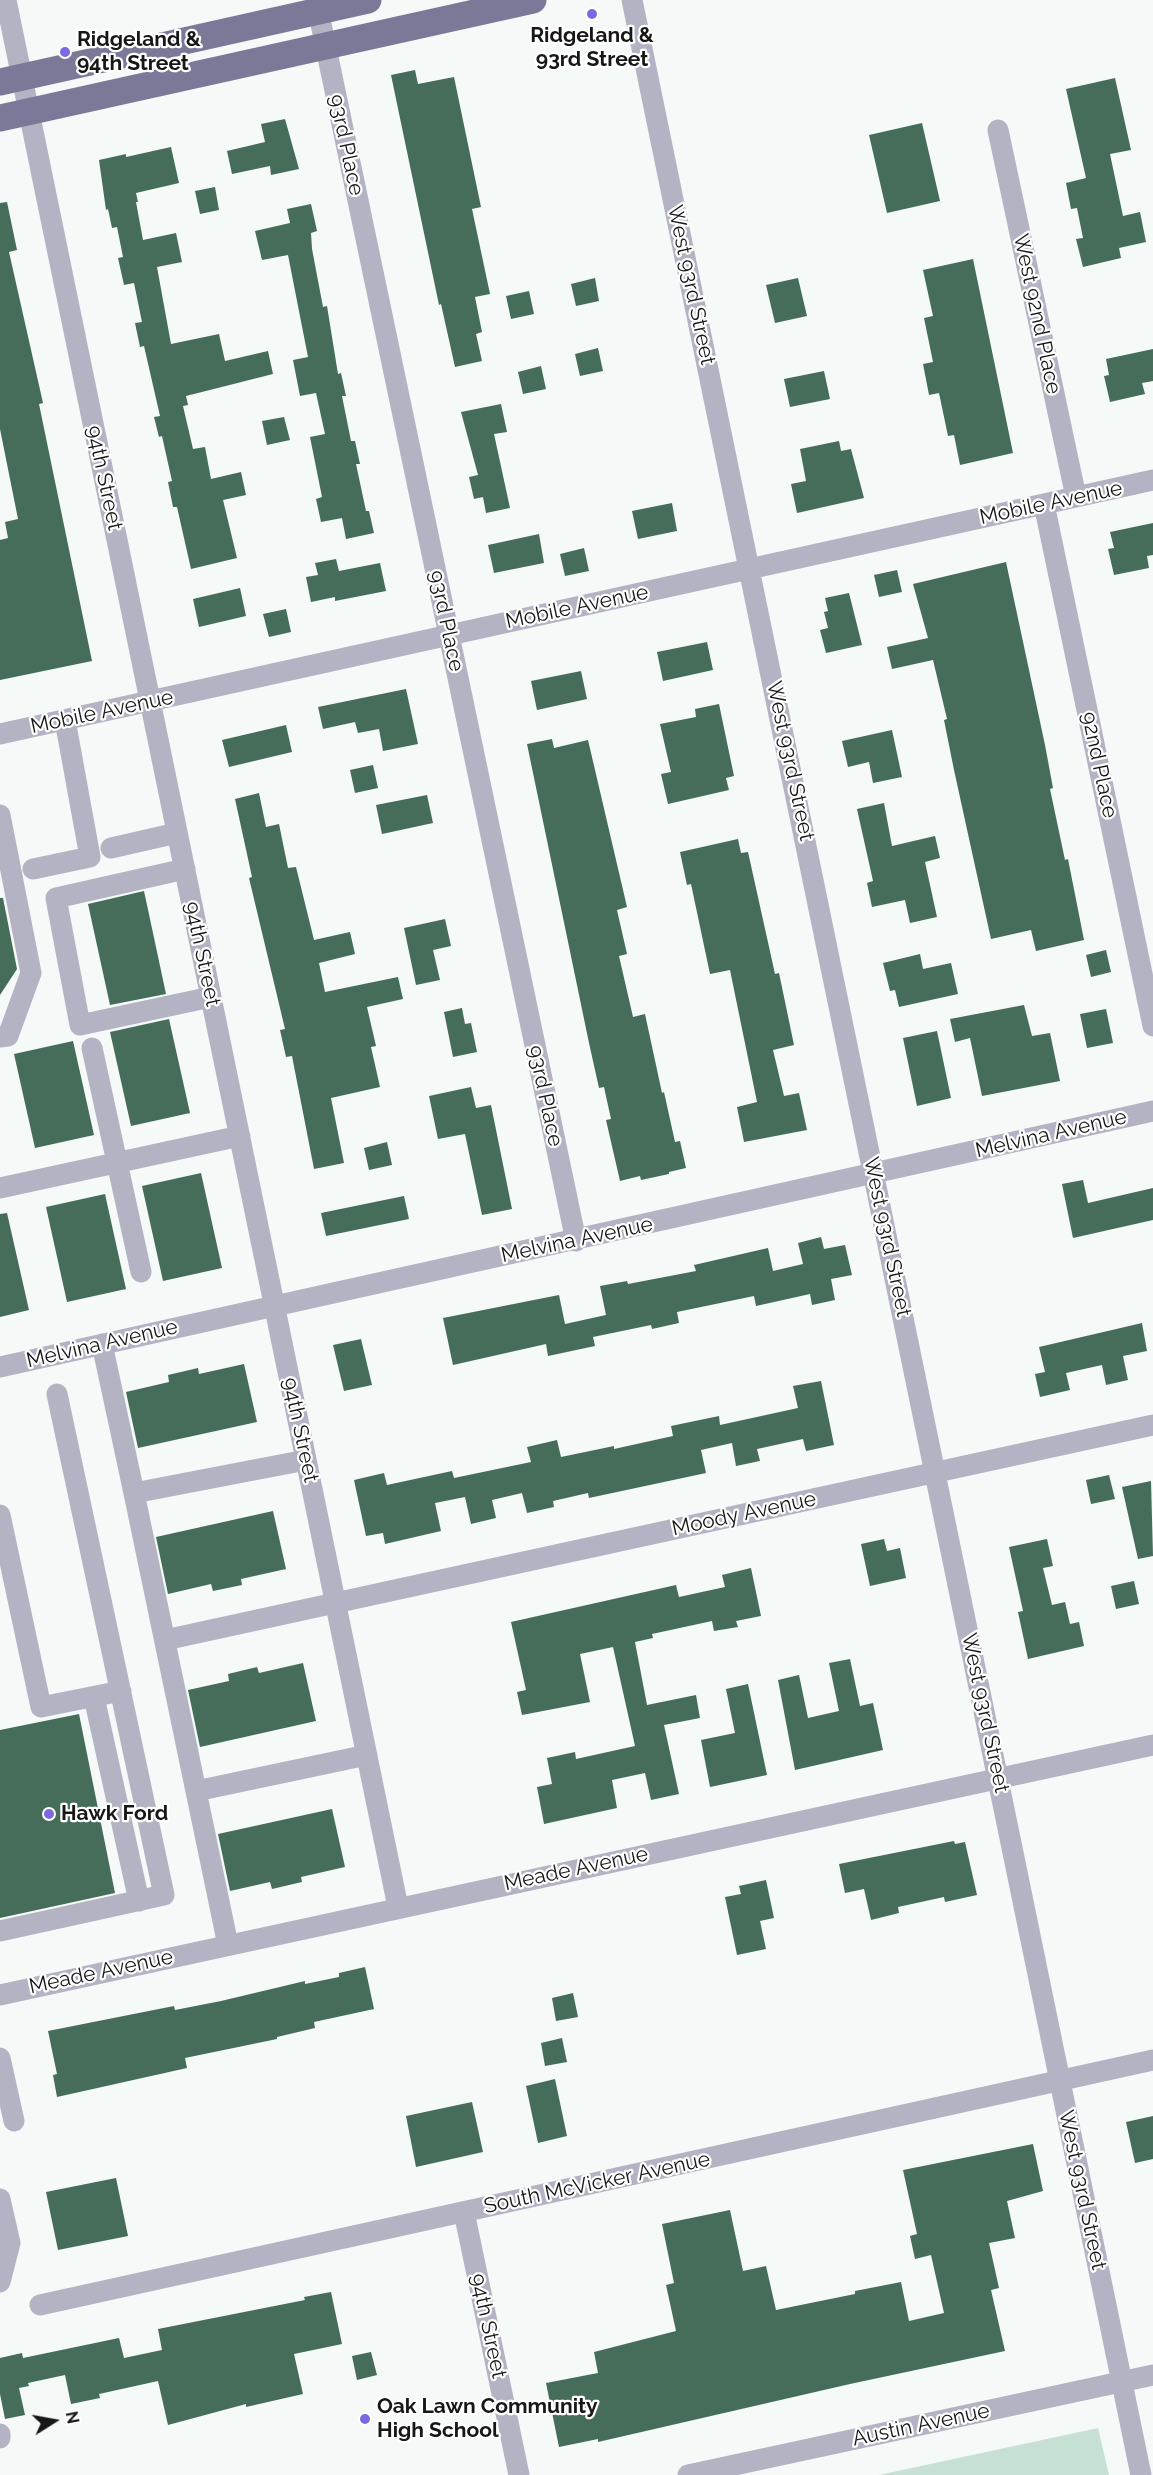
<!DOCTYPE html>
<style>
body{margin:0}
#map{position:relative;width:1153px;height:2475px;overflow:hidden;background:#f5f9f7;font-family:Raleway,sans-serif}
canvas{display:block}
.north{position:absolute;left:24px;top:2391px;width:60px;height:60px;-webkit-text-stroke:4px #fff;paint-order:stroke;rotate:79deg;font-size:16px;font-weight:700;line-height:24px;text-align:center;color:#161716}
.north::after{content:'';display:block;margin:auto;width:21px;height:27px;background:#161716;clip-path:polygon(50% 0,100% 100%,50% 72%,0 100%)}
</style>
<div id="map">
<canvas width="1153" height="2475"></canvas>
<div class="north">N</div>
</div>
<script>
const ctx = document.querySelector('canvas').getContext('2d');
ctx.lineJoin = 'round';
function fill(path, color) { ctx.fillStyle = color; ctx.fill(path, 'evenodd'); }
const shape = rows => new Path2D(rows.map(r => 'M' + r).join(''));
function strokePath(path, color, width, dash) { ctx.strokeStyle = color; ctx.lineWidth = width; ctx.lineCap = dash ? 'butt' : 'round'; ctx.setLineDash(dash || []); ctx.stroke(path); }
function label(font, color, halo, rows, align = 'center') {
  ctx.font = font + ' Raleway,sans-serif'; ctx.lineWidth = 4.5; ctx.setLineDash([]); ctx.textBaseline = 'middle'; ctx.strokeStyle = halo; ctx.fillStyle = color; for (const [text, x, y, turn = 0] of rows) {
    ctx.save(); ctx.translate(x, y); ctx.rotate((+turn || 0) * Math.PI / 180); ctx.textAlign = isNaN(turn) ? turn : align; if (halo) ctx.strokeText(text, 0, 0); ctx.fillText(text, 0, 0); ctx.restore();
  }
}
const green = shape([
 [1098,2428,1109,2475,879,2475]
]);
const building = shape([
 [415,70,418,84,454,77,481,207,472,209,490,294,475,297,482,332,476,334,482,361,455,367,441,304,439,305,391,75],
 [1115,78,1131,150,1110,154,1123,216,1140,212,1146,242,1119,248,1121,258,1083,267,1076,239,1083,238,1077,208,1071,209,1066,183,1086,178,1066,89],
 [285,119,299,169,271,175,270,166,232,174,227,151,265,142,261,124],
 [922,123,940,201,887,213,869,135],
 [171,147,179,183,136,193,138,202,136,202,143,240,176,233,182,262,157,267,171,344,219,334,225,361,268,351,273,374,186,396,188,405,183,406,193,449,205,447,211,479,241,472,246,495,223,500,237,558,191,569,177,507,173,507,168,482,172,481,162,436,159,437,154,417,160,416,144,346,140,347,135,323,142,322,134,283,124,285,118,258,123,257,117,227,112,228,108,209,106,210,99,160,126,154,126,157],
 [215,187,219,210,200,214,195,191],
 [7,202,17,250,9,252,43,403,39,404,92,661,0,680,0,540,8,538,5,522,18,519,0,429,0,203],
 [311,204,317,231,311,233,312,249,323,307,327,306,338,374,341,373,346,396,342,396,351,441,355,441,360,464,356,464,366,511,369,511,374,533,346,539,342,518,321,522,316,499,322,497,310,437,325,434,316,393,300,396,293,360,308,357,288,255,262,260,255,231,290,223,287,209],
 [973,259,1013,453,960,465,954,435,948,436,939,393,929,395,923,364,933,362,924,318,933,316,923,270],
 [595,278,599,301,576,306,571,284],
 [798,278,807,316,775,323,766,285],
 [529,291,534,314,511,319,506,296],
 [598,348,603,371,580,376,575,354],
 [1153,349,1153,381,1142,383,1145,394,1110,402,1104,376,1109,375,1106,359],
 [541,366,546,389,523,394,518,372],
 [824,371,830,399,790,407,784,379],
 [501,404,507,432,494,434,510,508,486,513,483,497,474,499,469,477,478,475,461,412],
 [284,417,290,440,267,445,262,421],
 [839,441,841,451,851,449,864,498,797,513,791,484,806,481,800,449],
 [672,503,677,531,638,539,632,511],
 [1153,523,1153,555,1147,556,1149,568,1114,575,1108,549,1114,548,1110,532],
 [539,534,544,563,494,573,488,545],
 [584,548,589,571,565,576,560,554],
 [336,559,339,571,380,563,386,591,335,601,335,597,311,602,306,577,318,575,315,563],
 [1006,562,1045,745,1053,788,1050,789,1065,860,1068,859,1084,940,1036,951,1031,930,991,939,954,770,944,720,947,719,933,660,892,669,887,647,928,638,913,584],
 [897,570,902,592,879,597,874,575],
 [240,588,246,616,199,627,193,599],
 [849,593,862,645,826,653,820,630,828,628,824,612,828,611,825,598],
 [286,609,291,632,269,637,263,614],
 [707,642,713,670,663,681,657,652],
 [581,671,587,699,537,710,531,681],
 [406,689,418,744,383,751,379,729,358,733,355,722,323,729,318,707],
 [719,704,734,776,726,778,729,790,668,804,661,774,671,772,660,724,696,717,695,709],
 [286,725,292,752,229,767,222,740],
 [892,730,902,777,873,783,869,762,848,767,842,741],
 [552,739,554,748,588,740,627,907,617,910,627,954,619,956,633,1017,645,1014,662,1093,664,1092,675,1142,680,1141,686,1168,669,1172,669,1174,641,1180,640,1176,620,1181,606,1120,611,1119,604,1087,599,1088,589,1043,527,744],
 [373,765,378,788,355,793,350,770],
 [259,793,266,827,279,824,288,868,296,867,314,940,350,932,355,954,319,963,325,992,398,977,403,999,367,1007,376,1046,371,1047,380,1087,331,1098,344,1163,314,1169,292,1056,286,1057,280,1030,285,1029,249,878,252,877,235,799],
 [427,795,433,823,382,834,376,805],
 [884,803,892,846,935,836,940,858,925,862,937,917,910,923,905,900,872,907,867,883,873,881,857,809],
 [738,839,741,853,748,852,775,974,779,973,794,1045,773,1050,784,1096,799,1093,807,1130,744,1142,737,1107,757,1102,730,970,710,974,691,884,687,885,680,852],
 [144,891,166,994,110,1005,88,904],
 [0,898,3,898,17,969,0,995],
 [445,919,451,946,433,950,440,980,416,985,404,928],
 [1106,950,1111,972,1091,977,1086,955],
 [920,954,923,969,951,963,958,994,899,1007,895,990,890,991,883,963],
 [1024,1005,1032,1036,1050,1033,1060,1081,982,1096,970,1038,955,1042,950,1019],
 [462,1008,465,1024,471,1023,477,1052,453,1057,444,1012],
 [1106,1009,1113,1043,1087,1048,1080,1014],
 [169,1019,190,1113,131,1126,110,1032],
 [937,1031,951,1098,917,1106,903,1038],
 [73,1041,94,1135,35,1148,14,1054],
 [471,1087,476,1108,491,1105,512,1209,482,1215,465,1134,438,1139,429,1096],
 [387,1142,392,1165,369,1170,364,1148],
 [201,1173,222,1268,163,1281,142,1186],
 [1083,1180,1088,1203,1153,1188,1153,1220,1073,1238,1062,1184],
 [105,1194,126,1289,67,1302,46,1207],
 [404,1196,409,1219,326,1236,321,1213],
 [7,1213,29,1310,0,1317,0,1214],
 [821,1237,824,1249,845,1245,852,1275,831,1279,835,1300,812,1305,810,1294,756,1306,754,1296,677,1312,679,1323,652,1329,651,1325,593,1337,595,1346,548,1356,546,1344,453,1365,443,1318,559,1295,565,1324,606,1315,600,1286,627,1281,628,1284,696,1271,694,1265,768,1248,773,1271,803,1264,798,1243],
 [1142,1323,1147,1351,1123,1356,1128,1380,1106,1385,1102,1365,1066,1373,1070,1390,1040,1397,1035,1374,1045,1372,1039,1347],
 [361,1339,372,1385,344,1391,333,1345],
 [244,1364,257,1422,138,1448,126,1392,169,1382,168,1375,198,1368,199,1374],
 [821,1381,834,1445,806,1451,803,1439,757,1449,760,1461,736,1466,732,1443,701,1450,706,1473,589,1498,588,1493,553,1501,554,1507,527,1513,522,1493,492,1500,496,1518,471,1524,465,1497,435,1503,441,1531,385,1544,383,1533,366,1536,354,1480,384,1473,387,1485,452,1471,454,1478,531,1462,527,1447,557,1440,561,1457,614,1446,614,1449,673,1436,671,1426,719,1416,720,1425,798,1408,793,1386],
 [1109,1475,1115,1499,1091,1504,1086,1480],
 [1151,1481,1153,1556,1138,1559,1122,1487],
 [273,1511,286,1569,241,1579,242,1585,213,1591,211,1584,168,1594,156,1537],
 [884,1539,887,1551,900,1548,906,1578,870,1586,861,1544],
 [1047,1539,1053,1566,1043,1568,1052,1605,1065,1602,1070,1624,1079,1622,1084,1646,1028,1659,1018,1612,1023,1611,1009,1547],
 [751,1568,761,1616,736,1621,738,1627,714,1631,712,1621,652,1634,653,1638,635,1642,647,1705,696,1695,700,1718,664,1725,679,1794,651,1800,645,1773,612,1780,617,1808,544,1824,537,1787,552,1784,547,1758,575,1752,576,1759,635,1746,613,1647,580,1654,590,1702,522,1715,517,1692,526,1690,511,1622,676,1585,679,1597,725,1587,722,1575],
 [1134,1581,1139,1604,1116,1609,1111,1586],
 [850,1659,860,1706,873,1703,883,1750,795,1770,778,1680,799,1675,808,1718,839,1711,829,1663],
 [303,1663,316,1721,200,1747,188,1690,229,1681,228,1674,257,1667,259,1673],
 [748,1684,767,1775,710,1787,701,1740,735,1733,726,1689],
 [79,1714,115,1893,0,1918,0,1730],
 [332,1809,345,1867,301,1877,302,1882,272,1889,270,1882,230,1891,218,1834],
 [954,1841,955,1844,965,1842,977,1895,945,1902,944,1897,898,1907,899,1913,871,1920,864,1889,845,1893,839,1864],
 [766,1880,774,1918,760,1921,766,1949,737,1955,725,1897,741,1894,739,1886],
 [365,1967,374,2009,314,2022,315,2028,277,2037,277,2039,185,2058,187,2068,57,2097,53,2075,57,2074,48,2031,174,2006,175,2010,221,2001,305,1981,305,1984,339,1977,339,1973],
 [573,1993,578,2017,556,2021,552,1998],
 [562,2038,567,2062,545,2066,541,2043],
 [555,2079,567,2136,538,2143,526,2086],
 [472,2102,483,2152,416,2167,406,2116],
 [1153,2116,1153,2159,1135,2163,1126,2122],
 [1033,2144,1043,2191,1007,2201,1015,2238,989,2243,999,2288,991,2290,1005,2351,850,2384,598,2442,598,2439,559,2447,546,2383,598,2373,594,2352,676,2331,666,2285,674,2283,662,2224,730,2210,743,2271,766,2266,776,2310,855,2294,855,2291,901,2282,909,2321,944,2313,931,2255,915,2259,910,2236,917,2234,903,2170],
 [116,2178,128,2236,58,2250,46,2192],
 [331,2292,342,2344,294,2354,303,2394,246,2407,246,2404,168,2425,158,2381,99,2394,100,2398,71,2404,65,2375,28,2383,29,2386,19,2388,25,2415,5,2419,0,2394,0,2358,22,2353,23,2358,119,2338,124,2358,162,2350,158,2329,305,2300,304,2297],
 [371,2352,377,2375,357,2380,352,2356]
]);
const minor = shape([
 [6,0,398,1907],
 [316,0,576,1241],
 [632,0,1141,2475],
 [998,130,1076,497],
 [1044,504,1153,1026],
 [0,734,1153,480],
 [0,815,31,973,8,1036,0,1037],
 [111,848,177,833],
 [33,869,90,857,65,720],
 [185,869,56,898,80,1025,211,997],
 [92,1048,141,1272],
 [0,1188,240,1136],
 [102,1344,134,1493,306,1460],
 [0,1367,1153,1111],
 [134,1493,228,1945],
 [0,1515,41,1707,121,1691],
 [165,1640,1153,1425],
 [94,1697,139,1901],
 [196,1791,367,1755],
 [0,1931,164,1895,57,1394],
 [0,1995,1153,1745],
 [0,2058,14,2121],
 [0,2199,10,2243,0,2282],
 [464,2212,519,2475],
 [40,2305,1153,2060],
 [0,2434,0,2438],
 [688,2475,1153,2375]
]);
const major = shape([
 [0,82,368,0],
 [0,118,533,0]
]);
const markers = [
 [592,14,6,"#7b68e3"],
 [65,52,6,"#7b68e3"],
 [49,1814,6,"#7b68e3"],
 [365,2419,6,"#7b68e3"]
];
const poiNames = [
 ["Ridgeland &",592,36,"center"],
 ["93rd Street",592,60,"center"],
 ["Ridgeland &",77,40],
 ["94th Street",77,64],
 ["Hawk Ford",61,1814],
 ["Oak Lawn Community",377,2407],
 ["High School",377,2431]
];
const streetNames = [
 ["93rd Place",346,145,78],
 ["West 93rd Street",691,285,78],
 ["West 92nd Place",1037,314,78],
 ["94th Street",104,478,78],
 ["Mobile Avenue",1051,503,-12],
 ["Mobile Avenue",577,607,-12],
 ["93rd Place",446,621,78],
 ["Mobile Avenue",102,712,-12],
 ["West 93rd Street",790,761,78],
 ["92nd Place",1099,765,78],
 ["94th Street",202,954,78],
 ["93rd Place",545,1096,78],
 ["Melvina Avenue",1051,1134,-13],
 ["West 93rd Street",887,1237,78],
 ["Melvina Avenue",577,1240,-12],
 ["Melvina Avenue",102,1344,-13],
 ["94th Street",300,1430,78],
 ["Moody Avenue",744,1514,-12],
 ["West 93rd Street",985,1713,78],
 ["Meade Avenue",576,1869,-12],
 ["Meade Avenue",101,1972,-12],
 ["South McVicker Avenue",597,2183,-12],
 ["West 93rd Street",1082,2190,78],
 ["94th Street",488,2326,78],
 ["Austin Avenue",921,2425,-12]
];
fill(green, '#c6e1d3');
fill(building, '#456d59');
strokePath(minor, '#b3b3c4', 21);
strokePath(major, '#7a7998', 27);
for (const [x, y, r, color] of markers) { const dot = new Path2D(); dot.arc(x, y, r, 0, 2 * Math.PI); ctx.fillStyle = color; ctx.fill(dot); strokePath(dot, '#fff', 2); }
label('bold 21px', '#161716', '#fff', poiNames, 'left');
label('21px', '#161716', '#fff', streetNames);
</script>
